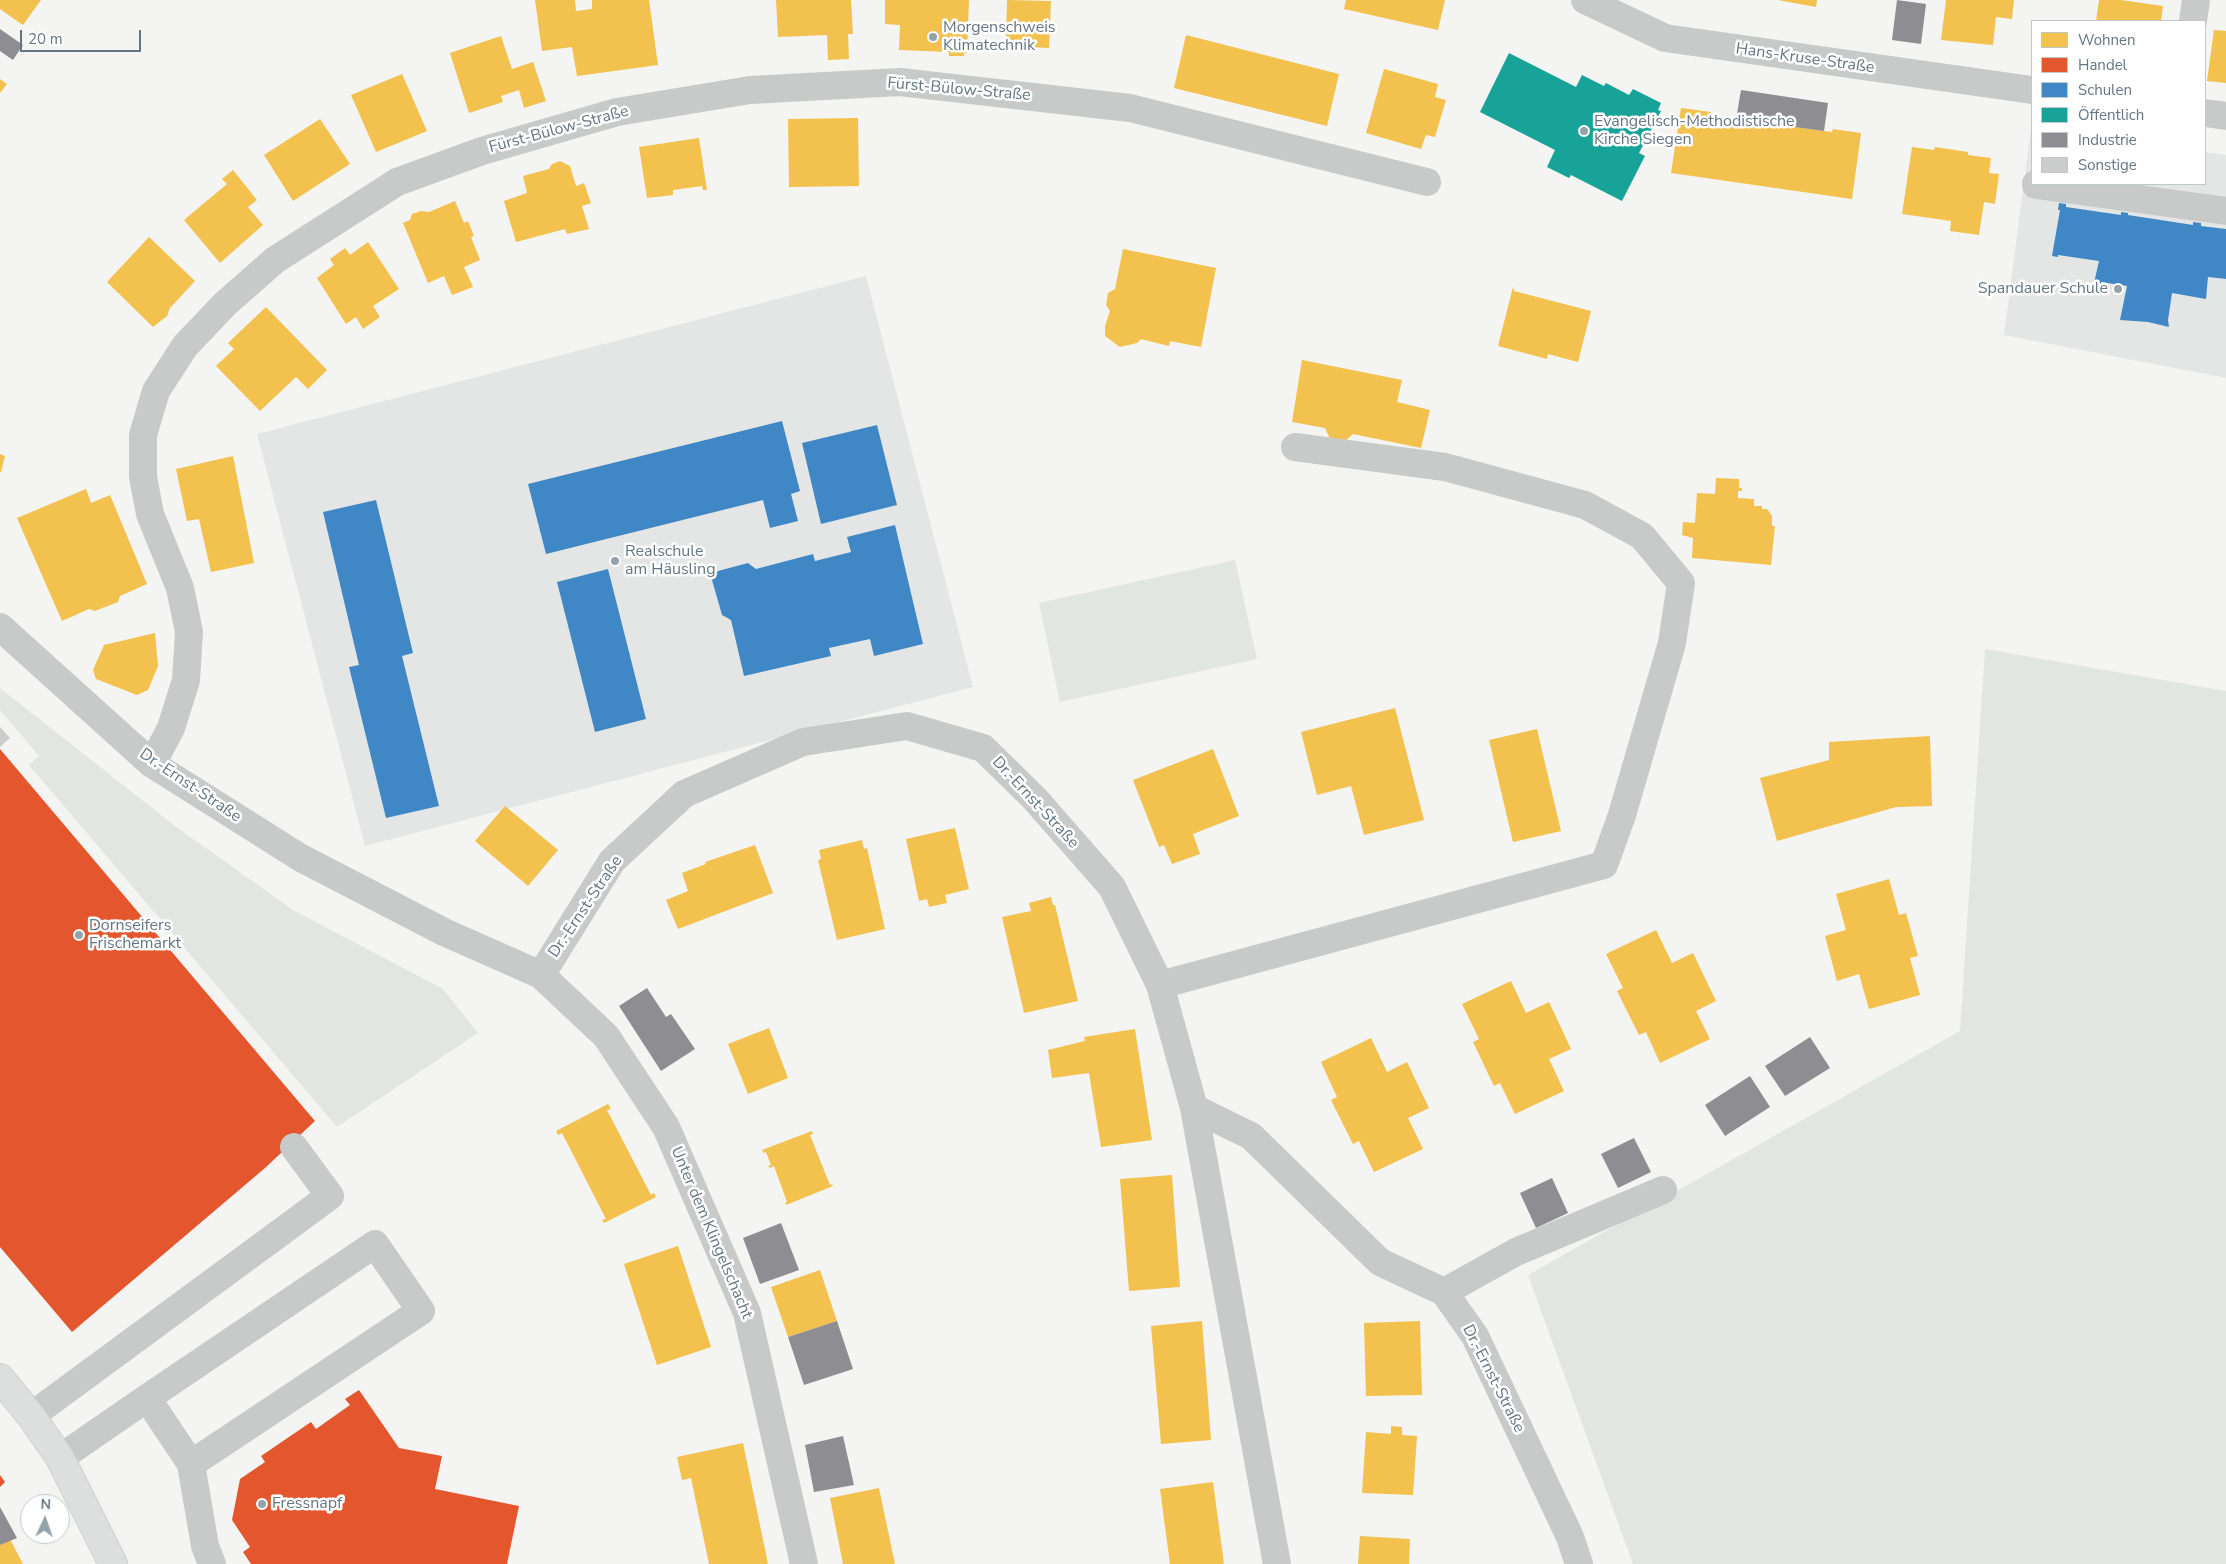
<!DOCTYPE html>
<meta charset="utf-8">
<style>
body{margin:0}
#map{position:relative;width:2226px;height:1564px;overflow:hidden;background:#f4f4f2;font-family:"Nunito Sans",sans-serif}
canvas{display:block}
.legend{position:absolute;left:2031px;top:20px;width:175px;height:165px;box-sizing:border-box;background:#fff;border:1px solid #c1c8cd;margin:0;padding:6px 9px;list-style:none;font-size:15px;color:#647682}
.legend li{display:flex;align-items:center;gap:10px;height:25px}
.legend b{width:25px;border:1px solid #c1c8cd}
.north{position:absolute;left:20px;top:1494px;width:50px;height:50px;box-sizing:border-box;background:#fff;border:1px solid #c1c8cd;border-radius:50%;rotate:3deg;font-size:14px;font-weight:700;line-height:20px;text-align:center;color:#647682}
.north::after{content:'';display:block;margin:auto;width:18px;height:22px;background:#96a2a9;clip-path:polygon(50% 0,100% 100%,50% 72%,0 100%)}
.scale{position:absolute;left:20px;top:30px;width:121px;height:22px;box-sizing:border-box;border:2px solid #647682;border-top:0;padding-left:6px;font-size:15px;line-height:18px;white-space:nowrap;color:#647682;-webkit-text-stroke:4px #fff;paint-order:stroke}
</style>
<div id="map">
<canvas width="2226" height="1564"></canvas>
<ul class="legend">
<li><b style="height:14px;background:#f2c14e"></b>Wohnen</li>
<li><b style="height:14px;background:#e4572e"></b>Handel</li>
<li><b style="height:14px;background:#3f88c5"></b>Schulen</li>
<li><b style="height:14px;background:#17a398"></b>Öffentlich</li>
<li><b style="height:14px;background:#8d8d92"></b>Industrie</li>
<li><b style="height:14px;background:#cbcdcd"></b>Sonstige</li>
</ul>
<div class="north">N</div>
<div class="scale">20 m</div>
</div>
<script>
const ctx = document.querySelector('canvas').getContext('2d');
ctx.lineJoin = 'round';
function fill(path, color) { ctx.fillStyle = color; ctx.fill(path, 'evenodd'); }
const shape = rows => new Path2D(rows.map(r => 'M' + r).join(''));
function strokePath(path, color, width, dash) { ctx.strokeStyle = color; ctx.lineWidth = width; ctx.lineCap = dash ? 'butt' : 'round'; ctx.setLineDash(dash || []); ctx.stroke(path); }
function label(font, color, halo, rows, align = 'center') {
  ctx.font = font + ' "Nunito Sans",sans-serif'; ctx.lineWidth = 5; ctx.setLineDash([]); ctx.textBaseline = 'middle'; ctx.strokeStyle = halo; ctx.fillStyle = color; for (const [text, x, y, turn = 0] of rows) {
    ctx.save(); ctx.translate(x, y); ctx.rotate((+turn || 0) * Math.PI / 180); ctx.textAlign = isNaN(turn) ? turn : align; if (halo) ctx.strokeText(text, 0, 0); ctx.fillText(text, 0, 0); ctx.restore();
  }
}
const built = shape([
 [2031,128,2032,184,2205,184,2205,152,2226,155,2226,378,2004,335],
 [866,276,973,687,365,846,257,434]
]);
const green = shape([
 [1235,560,1257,659,1060,702,1039,603],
 [1985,649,2226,691,2226,1564,1633,1564,1528,1275,1960,1031],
 [0,688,175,826,293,910,443,989,478,1033,337,1127,29,765,39,756,0,710]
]);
const homes = shape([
 [0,0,41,0,23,25,0,9],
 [535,0,575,0,576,11,592,9,592,0,649,0,658,65,577,76,572,47,542,51],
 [776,0,851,0,853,34,848,34,849,59,828,60,827,35,778,37],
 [885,0,969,0,967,53,964,53,964,56,949,56,949,52,899,50,900,25,885,24],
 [1007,0,1051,1,1049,48,1006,46],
 [1346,0,1445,0,1438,30,1344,9],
 [1778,0,1817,0,1816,7],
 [1946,0,2014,0,2012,19,1996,17,1993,45,1941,40],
 [2099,0,2121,0,2163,6,2161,21,2096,21],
 [2214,30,2226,31,2226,83,2207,81],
 [1186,35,1339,74,1327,126,1174,88],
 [501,36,512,69,533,62,546,101,524,108,519,90,501,96,503,102,469,113,450,53],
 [1384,69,1438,84,1435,97,1446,100,1435,137,1426,135,1421,149,1366,133],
 [402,74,427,131,376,152,351,95],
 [0,79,7,84,0,93],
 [1681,108,1711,112,1711,115,1824,131,1832,132,1833,129,1861,133,1852,199,1671,173],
 [858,118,859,186,789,187,788,119],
 [320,119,350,164,293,201,264,155],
 [699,138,707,190,703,190,702,186,673,190,673,195,647,198,639,147],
 [1912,147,1934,150,1935,147,1968,152,1968,155,1991,158,1989,173,1999,174,1995,204,1984,202,1979,235,1950,231,1951,221,1902,214],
 [560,161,570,166,576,186,584,183,591,203,582,206,589,229,567,234,565,229,516,242,504,201,527,193,523,176,549,169,552,164],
 [233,170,257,200,248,207,263,225,220,263,184,220,227,184,222,179],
 [455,201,464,223,468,221,474,236,471,237,480,260,464,267,473,287,452,295,444,276,428,283,403,223,410,220,412,214,421,211,429,212],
 [149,237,195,281,170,308,167,316,153,327,107,282],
 [368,242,399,289,373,306,380,317,363,329,356,317,346,324,317,278,334,265,330,259,345,248,350,255],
 [1123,249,1216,268,1201,347,1170,341,1169,346,1141,339,1137,343,1120,347,1105,336,1105,326,1110,311,1106,305,1108,293,1115,289],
 [1513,287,1514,291,1591,311,1578,362,1548,354,1547,359,1498,346],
 [266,307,327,370,308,389,296,377,260,411,216,366,234,349,228,343],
 [1302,360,1402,380,1397,402,1430,410,1421,448,1353,434,1345,441,1331,441,1325,428,1292,422],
 [0,454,5,456,1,472,0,472],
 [233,456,254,563,211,572,199,519,187,521,176,469],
 [1716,478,1739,479,1739,488,1742,488,1742,491,1738,491,1738,498,1754,499,1754,506,1762,506,1762,509,1767,509,1772,516,1772,526,1775,526,1771,565,1692,558,1693,538,1682,535,1683,522,1695,523,1697,493,1715,494],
 [86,489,91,503,110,495,147,584,120,596,118,602,95,611,89,609,62,621,17,518],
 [155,633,158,666,148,690,137,695,96,679,93,670,104,645],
 [1395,708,1424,820,1364,835,1351,786,1317,795,1301,732],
 [1537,729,1561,831,1513,842,1489,740],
 [1930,736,1932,806,1896,807,1777,841,1760,778,1829,760,1829,742],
 [1213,749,1239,816,1193,834,1200,854,1172,864,1164,845,1159,847,1133,780],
 [505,806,558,850,528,886,475,841],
 [955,828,969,889,945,895,947,903,929,907,927,899,919,901,906,839],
 [862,840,864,849,867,848,885,929,837,940,818,860,821,859,819,850],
 [755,845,773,893,678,929,666,900,688,891,682,873,706,864,705,862],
 [1889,879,1899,915,1906,913,1918,956,1910,958,1920,995,1869,1009,1859,974,1837,981,1825,936,1846,930,1836,894],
 [1051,897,1053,905,1055,905,1078,1001,1024,1013,1002,917,1031,911,1029,903],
 [1656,930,1672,963,1693,953,1716,1001,1696,1011,1710,1039,1660,1063,1646,1032,1639,1035,1617,991,1623,988,1606,954],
 [1511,981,1526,1013,1549,1002,1571,1049,1549,1059,1564,1091,1515,1114,1500,1083,1494,1086,1473,1042,1479,1039,1462,1004],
 [769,1028,788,1078,748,1094,728,1044],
 [1135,1029,1152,1140,1101,1147,1089,1073,1052,1078,1048,1050,1085,1041,1084,1037],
 [1371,1038,1387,1072,1407,1062,1429,1108,1408,1118,1423,1149,1374,1172,1359,1141,1353,1144,1331,1100,1337,1097,1321,1062],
 [608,1104,611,1109,607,1110,651,1195,654,1193,656,1197,604,1223,602,1220,606,1219,562,1133,558,1135,556,1131],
 [812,1131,813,1134,810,1135,830,1185,832,1184,833,1186,786,1205,785,1203,787,1202,774,1166,770,1168,768,1166,771,1165,766,1152,764,1153,762,1150],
 [1172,1175,1180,1287,1129,1291,1120,1179],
 [678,1246,711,1347,657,1365,624,1264],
 [820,1270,837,1321,788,1337,771,1287],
 [1202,1321,1211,1440,1161,1444,1151,1326],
 [1420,1321,1422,1395,1366,1396,1364,1323],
 [1391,1426,1402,1427,1402,1435,1417,1436,1413,1495,1362,1493,1366,1432,1391,1434],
 [743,1443,768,1564,709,1564,691,1478,682,1480,677,1457],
 [1213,1482,1224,1564,1170,1564,1160,1489],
 [879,1488,895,1564,843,1564,830,1498],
 [1360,1536,1410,1539,1409,1564,1358,1564],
 [10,1540,11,1541,23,1564,0,1564,0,1545]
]);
const shops = shape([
 [0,749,315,1121,265,1168,72,1332,0,1247],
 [359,1390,399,1448,442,1456,435,1489,519,1506,507,1564,251,1564,243,1552,250,1547,232,1520,240,1479,265,1462,261,1456,311,1422,316,1429,350,1405,345,1399],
 [0,1475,5,1482,0,1487]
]);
const schools = shape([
 [2059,203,2066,204,2066,207,2121,215,2121,212,2128,213,2128,215,2193,225,2193,222,2201,223,2201,226,2226,229,2226,279,2208,277,2206,299,2172,293,2168,320,2169,327,2148,322,2120,320,2127,286,2101,282,2101,284,2094,283,2099,261,2058,255,2058,257,2052,256,2060,210,2058,210],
 [782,421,800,491,791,494,798,521,770,528,763,500,546,554,528,484],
 [877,425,897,505,821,524,802,443],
 [376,500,413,653,402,656,439,806,386,818,349,667,359,665,323,512],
 [895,525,923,644,874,656,870,639,829,648,831,656,744,676,731,620,722,615,712,580,718,571,748,563,756,569,813,554,815,561,851,552,847,537],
 [608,569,646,719,595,732,557,582]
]);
const public = shape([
 [1509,53,1576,87,1582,75,1604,86,1606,83,1629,95,1633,89,1661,103,1658,110,1661,111,1639,153,1645,156,1622,201,1571,175,1569,178,1547,167,1555,150,1480,112]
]);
const industry = shape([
 [1897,0,1926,4,1921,44,1892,40],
 [0,29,23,45,13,60,0,51],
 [1741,90,1828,103,1824,131,1736,119],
 [647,988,666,1017,671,1014,695,1049,661,1071,619,1006],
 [1810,1037,1830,1068,1785,1096,1765,1066],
 [1750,1076,1770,1107,1725,1136,1705,1105],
 [1634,1138,1651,1172,1618,1188,1601,1154],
 [1552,1178,1568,1213,1536,1228,1520,1193],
 [781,1223,799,1270,760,1284,743,1238],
 [837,1321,853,1369,804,1385,788,1337],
 [843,1436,854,1485,814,1492,805,1445],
 [0,1507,17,1538,0,1545]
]);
const building = shape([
 [0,727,10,738,0,747]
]);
const minor = shape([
 [1585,0,1665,38,2032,90],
 [2193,21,2196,0],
 [2205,113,2226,116],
 [2036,184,2036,185,2226,211],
 [0,627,152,764,301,858,444,932,541,975,606,1036,666,1127,747,1313,804,1564],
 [152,764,171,728,186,680,189,632,180,588,150,514,143,477,143,435,156,391,185,346,225,304,275,260,397,182,482,151,617,112,750,90,900,82,1130,108,1427,182],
 [541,975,612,861,684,794,803,742,907,726,983,748,1035,799,1112,887,1160,985,1194,1108,1277,1564],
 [1160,985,1604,865,1622,815,1672,643,1681,583,1642,536,1585,505,1445,467,1295,447],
 [1194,1108,1251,1136,1380,1262,1444,1292,1475,1336,1570,1537,1579,1564],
 [1444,1292,1516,1252,1663,1190],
 [147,1398,375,1244,421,1311,191,1464],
 [31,1416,330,1196,294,1147],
 [60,1458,147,1398,191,1464,205,1546,212,1564]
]);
const major = shape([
 [0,1378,31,1416,60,1458,113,1564]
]);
const markers = [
 [933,37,5,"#96a2a9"],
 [1584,131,5,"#96a2a9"],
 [2118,289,5,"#96a2a9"],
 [615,561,5,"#96a2a9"],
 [79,935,5,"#96a2a9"],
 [262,1504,5,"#96a2a9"]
];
const poiNames = [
 ["Morgenschweis",943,28],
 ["Klimatechnik",943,46],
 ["Evangelisch-Methodistische",1594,122],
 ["Kirche Siegen",1594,140],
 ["Spandauer Schule",2108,289,"right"],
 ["Realschule",625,552],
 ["am Häusling",625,570],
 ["Dornseifers",89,926],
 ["Frischemarkt",89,944],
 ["Fressnapf",272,1504]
];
const streetNames = [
 ["Hans-Kruse-Straße",1805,59,8],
 ["Fürst-Bülow-Straße",959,90,5],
 ["Fürst-Bülow-Straße",559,130,-15],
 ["Dr.-Ernst-Straße",190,786,34],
 ["Dr.-Ernst-Straße",1035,803,47],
 ["Dr.-Ernst-Straße",586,907,-56],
 ["Unter dem Klingelschacht",711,1233,67],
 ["Dr.-Ernst-Straße",1493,1379,63]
];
fill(built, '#e4e6e5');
fill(green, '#e2e6e0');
fill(homes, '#f2c14e');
fill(shops, '#e4572e');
fill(schools, '#3f88c5');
fill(public, '#17a398');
fill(industry, '#8d8d92');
fill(building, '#cbcdcd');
strokePath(major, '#d1d1d1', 30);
strokePath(minor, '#c8caca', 28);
strokePath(major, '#dddede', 28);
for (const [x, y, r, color] of markers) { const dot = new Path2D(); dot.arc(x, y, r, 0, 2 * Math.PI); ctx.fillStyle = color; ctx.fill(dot); strokePath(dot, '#fff', 2); }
label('16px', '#647682', '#fff', poiNames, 'left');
label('16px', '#647682', '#fff', streetNames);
</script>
